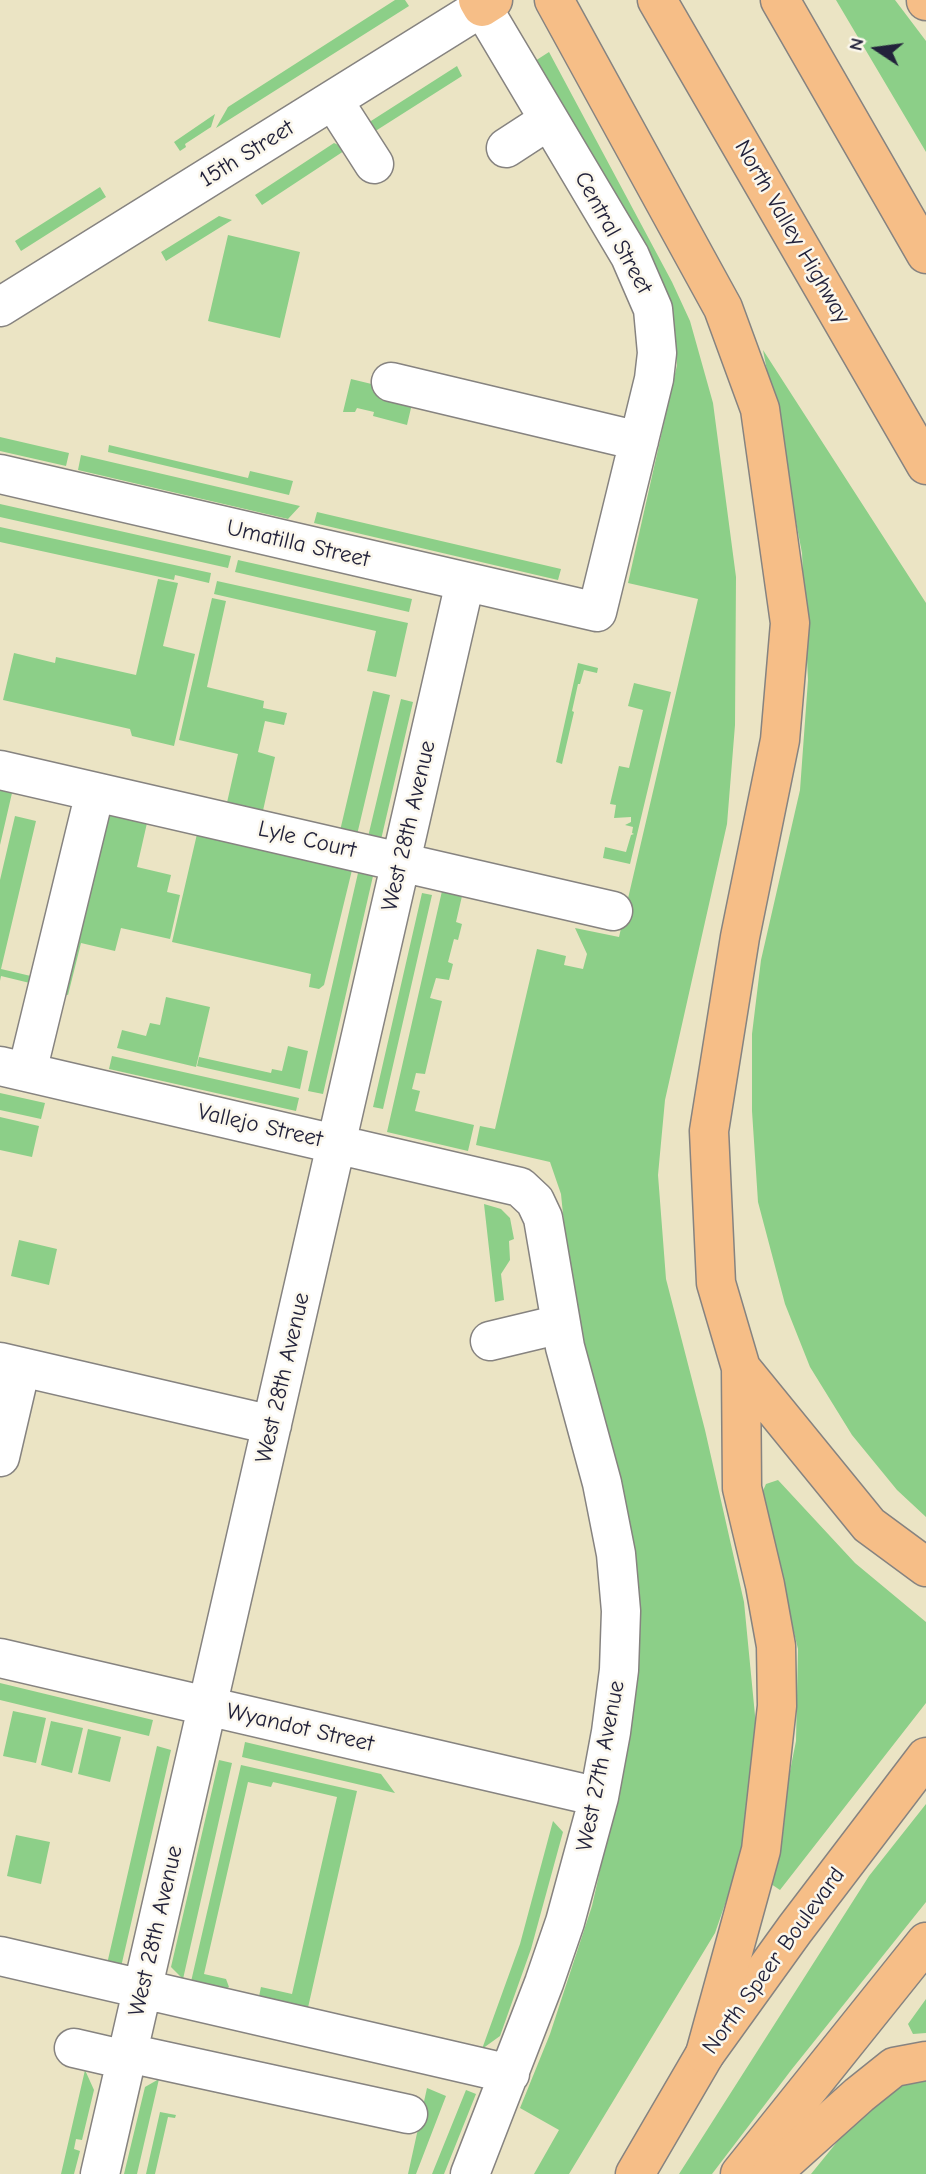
<!DOCTYPE html>
<style>
body{margin:0}
#map{position:relative;width:926px;height:2174px;overflow:hidden;background:#ebe4c4;font-family:"Comic Neue",sans-serif}
canvas{display:block}
.north{position:absolute;left:842px;top:14px;width:70px;height:70px;-webkit-text-stroke:5px #fbf7ec;paint-order:stroke;rotate:283deg;font-size:19px;font-weight:700;line-height:28px;text-align:center;color:#22223b}
.north::after{content:'';display:block;margin:auto;width:24px;height:32px;background:#22223b;clip-path:polygon(50% 0,100% 100%,50% 72%,0 100%)}
</style>
<div id="map">
<canvas width="926" height="2174"></canvas>
<div class="north">N</div>
</div>
<script>
const ctx = document.querySelector('canvas').getContext('2d');
ctx.lineJoin = 'round';
function fill(path, color) { ctx.fillStyle = color; ctx.fill(path, 'evenodd'); }
const shape = rows => new Path2D(rows.map(r => 'M' + r).join(''));
function strokePath(path, color, width, dash) { ctx.strokeStyle = color; ctx.lineWidth = width; ctx.lineCap = dash ? 'butt' : 'round'; ctx.setLineDash(dash || []); ctx.stroke(path); }
function label(font, color, halo, rows, align = 'center') {
  ctx.font = font + ' "Comic Neue",sans-serif'; ctx.lineWidth = 5; ctx.setLineDash([]); ctx.textBaseline = 'middle'; ctx.strokeStyle = halo; ctx.fillStyle = color; for (const [text, x, y, turn = 0] of rows) {
    ctx.save(); ctx.translate(x, y); ctx.rotate((+turn || 0) * Math.PI / 180); ctx.textAlign = isNaN(turn) ? turn : align; if (halo) ctx.strokeText(text, 0, 0); ctx.fillText(text, 0, 0); ctx.restore();
  }
}
const green = shape([
 [395,0,405,0,409,6,216,128,228,107],
 [836,0,895,0,926,41,926,152],
 [549,52,672,282,690,321,713,403,736,577,735,725,727,824,665,1100,658,1175,666,1279,705,1430,744,1602,757,1736,742,1855,715,1933,569,2174,534,2174,559,2130,520,2108,550,2034,592,1906,630,1737,634,1670,575,1335,561,1194,550,1162,476,1145,480,1126,495,1129,537,949,566,956,564,965,583,969,587,954,575,928,619,937,698,599,628,583,677,365,674,326,535,61],
 [457,66,462,76,366,137,360,128],
 [215,114,211,127,185,144,186,147,180,151,174,142],
 [334,143,347,149,262,205,255,195],
 [100,187,106,197,21,251,15,241],
 [219,216,232,220,166,261,161,252],
 [228,235,300,252,280,338,208,321],
 [763,350,926,603,926,1517,897,1490,852,1435,810,1367,785,1304,758,1202,752,1111,752,1034,761,960,800,790,808,680,802,553],
 [351,379,425,397,411,408,407,425,373,416,374,412,357,408,355,412,343,412],
 [0,437,69,453,66,466,0,451],
 [109,445,248,478,250,471,293,481,289,495,108,452],
 [81,455,300,506,288,519,78,470],
 [0,504,231,556,228,568,0,517],
 [317,512,561,569,558,580,314,523],
 [0,527,211,573,209,583,175,575,174,580,0,542],
 [238,560,412,599,409,612,235,572],
 [158,579,178,583,163,646,195,654,174,746,132,736,130,729,3,700,14,653,55,663,56,657,136,675],
 [217,581,408,623,396,677,367,671,376,631,214,594],
 [212,598,226,601,207,687,264,701,263,708,287,713,284,725,265,721,258,752,275,757,262,815,226,807,238,754,179,740],
 [578,663,598,668,597,673,584,670,580,684,578,684,572,711,574,712,562,764,556,762],
 [634,683,671,692,630,864,603,858,605,847,626,852,631,835,634,834,632,833,633,827,625,825,631,822,631,817,614,818,616,805,610,804,619,766,629,768,643,710,628,706],
 [373,691,390,695,356,839,339,835],
 [401,699,413,702,380,844,367,841],
 [0,790,12,793,0,845],
 [103,812,147,823,137,867,171,875,167,892,180,895,170,939,121,928,115,951,81,943,68,995,60,993],
 [15,816,36,821,1,969,35,977,34,984,1,976,0,981,0,880],
 [197,834,352,870,324,985,319,989,309,987,311,974,172,942],
 [358,873,373,876,323,1094,308,1091],
 [442,891,462,896,456,922,462,924,458,940,454,939,448,962,453,964,449,980,436,978,430,998,442,1001,425,1074,416,1073,412,1089,420,1091,415,1111,474,1125,468,1151,387,1132],
 [422,893,432,895,383,1109,373,1107],
 [166,997,210,1007,196,1067,117,1048,122,1030,146,1036,150,1023,160,1025],
 [288,1046,308,1051,300,1089,197,1066,199,1057,271,1073,272,1069,282,1071],
 [112,1056,299,1098,296,1111,109,1069],
 [0,1093,45,1103,41,1119,0,1110],
 [0,1117,39,1126,32,1157,0,1150],
 [484,1204,501,1209,510,1218,514,1239,509,1241,510,1260,501,1274,504,1300,495,1302],
 [19,1240,57,1249,49,1285,11,1276],
 [778,1480,855,1563,926,1622,926,1703,780,1890,768,1882,796,1741,798,1649,761,1495,766,1484],
 [0,1683,153,1720,149,1736,0,1700],
 [13,1711,46,1718,36,1763,3,1756],
 [51,1721,83,1728,72,1773,41,1765],
 [88,1729,121,1737,110,1782,78,1774],
 [245,1742,381,1774,395,1793,242,1757],
 [157,1746,171,1750,121,1967,107,1964],
 [219,1760,232,1763,183,1979,171,1967],
 [241,1765,357,1791,307,2012,258,2001,261,1987,292,1994,337,1797,273,1782,271,1787,248,1782,204,1974,226,1979,229,1987,219,1993,190,1986],
 [926,1804,926,1902,792,2069,712,2174,679,2174,869,1876],
 [553,1821,563,1832,531,1949,500,2036,482,2049,520,1944],
 [16,1835,50,1842,41,1884,7,1876],
 [926,1999,926,2033,913,2034,908,2024],
 [85,2070,94,2090,82,2140,76,2139,74,2149,80,2151,74,2174,61,2174],
 [926,2076,926,2174,811,2174,850,2126,893,2089,917,2077],
 [159,2079,137,2174,124,2174,145,2087],
 [427,2088,446,2096,416,2174,408,2174],
 [466,2090,476,2094,444,2174,432,2174],
 [160,2112,176,2115,175,2118,168,2117,155,2174,146,2174]
]);
const minor = shape([
 [333,100,374,164],
 [506,148,549,120],
 [0,307,482,7,630,256,653,309,657,353,654,379,597,612,0,474],
 [391,382,639,441],
 [0,770,613,911],
 [0,1066,520,1187,535,1201,543,1218,565,1347,602,1483,616,1554,621,1611,619,1670,611,1732,599,1797,565,1922,544,1983,470,2174],
 [27,1072,95,792],
 [490,1341,561,1324],
 [0,1362,272,1425],
 [0,1457,21,1367],
 [0,1658,599,1797],
 [0,1956,510,2074],
 [74,2048,126,2060],
 [128,2053,408,2114],
 [100,2174,465,582]
]);
const major = shape([
 [478,0,482,7,493,0],
 [635,2174,705,2054,795,1929,926,1757],
 [740,2174,926,1942]
]);
const highway = shape([
 [554,0,723,308,760,409,790,623,780,740,740,937,709,1131,716,1283,741,1368,742,1488,765,1585,776,1646,777,1706,761,1850,705,2054],
 [657,0,926,465],
 [780,0,926,254],
 [926,0,926,1],
 [741,1368,869,1525,926,1567],
 [771,2174,859,2095,894,2067,926,2061]
]);
const streetNames = [
 ["15th Street",247,154,-32],
 ["North Valley Highway",792,232,60],
 ["Central Street",613,233,61],
 ["Umatilla Street",298,544,13],
 ["West 28th Avenue",409,826,-77],
 ["Lyle Court",307,840,13],
 ["Vallejo Street",260,1126,13],
 ["West 28th Avenue",283,1378,-77],
 ["Wyandot Street",300,1728,13],
 ["West 27th Avenue",601,1766,-79],
 ["West 28th Avenue",156,1931,-77],
 ["North Speer Boulevard",774,1961,-54]
];
fill(green, '#8ccf88');
strokePath(minor, '#868380', 41);
strokePath(major, '#868380', 41);
strokePath(highway, '#868380', 41);
strokePath(minor, '#fff', 38);
strokePath(major, '#f6be87', 38);
strokePath(highway, '#f6be87', 38);
label('23px', '#22223b', '#fbf7ec', streetNames);
</script>
